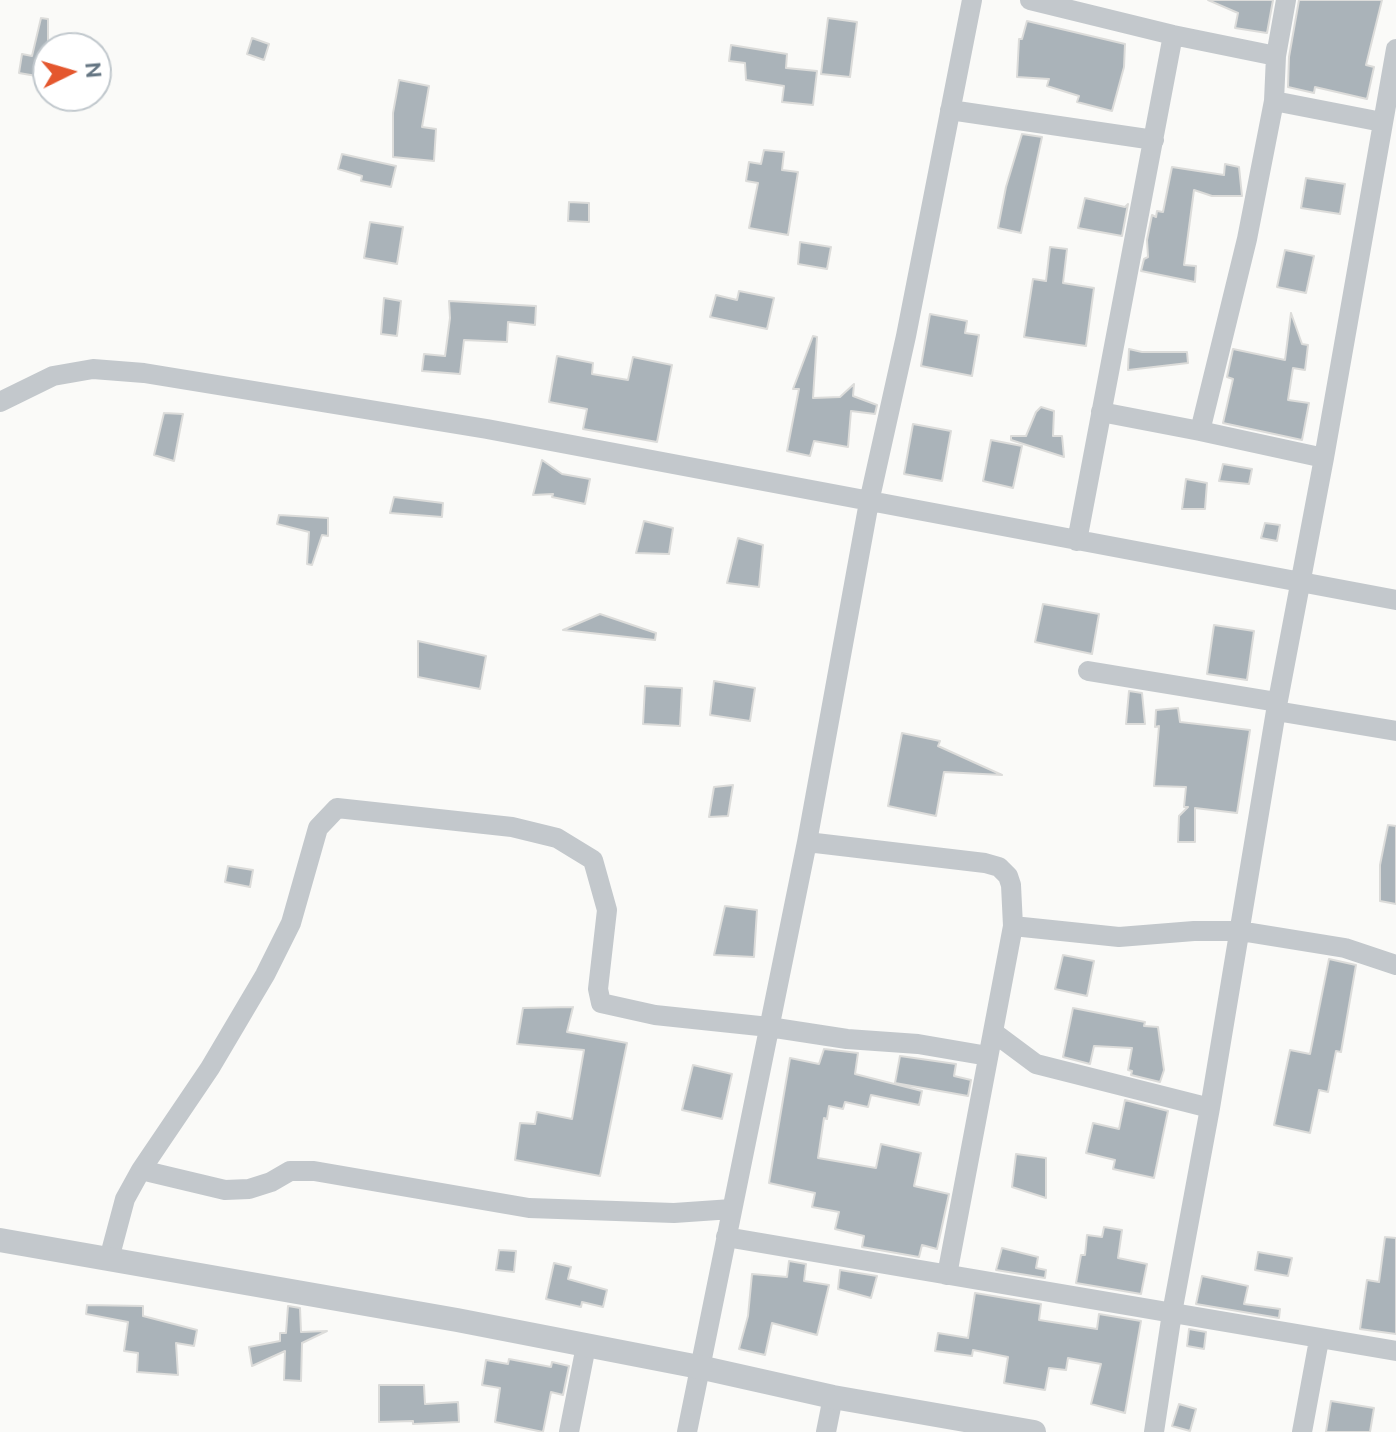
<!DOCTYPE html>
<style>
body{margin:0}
#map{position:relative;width:1396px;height:1432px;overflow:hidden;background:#fafaf8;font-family:Ubuntu,sans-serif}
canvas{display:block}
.north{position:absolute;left:32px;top:32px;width:80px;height:80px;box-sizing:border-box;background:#fff;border:2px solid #c1c8cd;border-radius:50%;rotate:85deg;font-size:22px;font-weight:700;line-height:32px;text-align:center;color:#657683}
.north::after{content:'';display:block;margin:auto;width:28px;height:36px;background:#e4572e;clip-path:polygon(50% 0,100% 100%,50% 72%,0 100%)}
</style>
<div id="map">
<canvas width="1396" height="1432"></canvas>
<div class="north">N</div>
</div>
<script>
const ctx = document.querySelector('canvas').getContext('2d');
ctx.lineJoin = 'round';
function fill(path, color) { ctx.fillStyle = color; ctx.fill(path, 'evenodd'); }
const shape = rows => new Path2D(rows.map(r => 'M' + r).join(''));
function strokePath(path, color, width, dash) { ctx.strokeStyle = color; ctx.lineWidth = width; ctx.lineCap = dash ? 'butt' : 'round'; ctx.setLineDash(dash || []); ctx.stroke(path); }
const building = shape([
 [1208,0,1273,0,1267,33,1235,28,1238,13,1208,0],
 [1299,0,1382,0,1366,65,1374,67,1367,99,1315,87,1314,93,1288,87,1289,57,1299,0],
 [41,18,48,19,48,78,19,73,22,54,32,56,41,18],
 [828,18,857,22,850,77,821,74,828,18],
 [1027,21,1125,44,1124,67,1112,111,1077,102,1079,96,1047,86,1049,79,1017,77,1019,39,1022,39,1027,21],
 [252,38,269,44,264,60,247,54,252,38],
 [731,45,787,54,786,68,817,71,813,105,782,102,784,86,746,80,745,63,729,61,731,45],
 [399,80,429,86,422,127,436,129,434,161,393,157,393,113,399,80],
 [1022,134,1042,137,1021,233,998,228,1006,187,1022,134],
 [764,150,784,152,782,170,798,172,788,235,749,228,758,183,746,181,749,162,761,164,764,150],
 [342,154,396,166,391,187,361,181,362,176,338,169,342,154],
 [1225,164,1239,167,1242,196,1212,196,1194,190,1184,265,1196,266,1195,282,1141,271,1144,259,1148,257,1147,240,1152,215,1156,217,1157,211,1163,212,1172,167,1224,175,1225,164],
 [1306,178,1345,184,1340,214,1301,208,1306,178],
 [1085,198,1125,207,1128,204,1122,236,1078,228,1085,198],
 [569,202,589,203,589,222,568,221,569,202],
 [370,222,403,227,397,264,364,258,370,222],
 [800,242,831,247,827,269,798,264,800,242],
 [1050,247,1067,249,1063,283,1094,288,1086,346,1024,337,1033,279,1046,281,1050,247],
 [1285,250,1314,256,1306,293,1277,287,1285,250],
 [739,291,774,298,767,329,710,317,716,295,737,300,739,291],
 [384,298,401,301,397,336,381,334,384,298],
 [449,301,536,306,535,325,508,322,507,342,464,340,460,374,422,371,424,354,445,356,450,318,449,301],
 [1291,313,1302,344,1308,345,1305,370,1293,368,1288,400,1309,403,1302,440,1223,423,1233,379,1227,377,1233,349,1285,360,1291,313],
 [930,314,967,321,965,333,979,335,972,376,921,366,930,314],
 [813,336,817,337,813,398,840,397,854,384,853,396,877,405,875,414,851,411,848,447,814,441,810,456,787,451,799,389,793,389,813,336],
 [1129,349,1142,352,1187,352,1188,363,1128,370,1129,349],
 [557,356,593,363,592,374,628,380,633,357,672,365,657,442,583,429,587,409,549,402,557,356],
 [1041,407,1054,411,1053,436,1062,436,1064,457,1011,440,1011,436,1026,436,1036,412,1041,407],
 [164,413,183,414,174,461,154,455,164,413],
 [913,424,951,431,942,481,904,474,913,424],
 [991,440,1022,446,1013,488,983,481,991,440],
 [542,460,562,474,590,479,585,504,552,497,553,494,533,495,542,460],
 [1223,464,1252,469,1249,484,1219,481,1223,464],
 [1186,479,1207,483,1205,509,1182,509,1186,479],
 [394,497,443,503,442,517,390,513,394,497],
 [279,515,328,518,328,536,322,535,312,565,307,564,309,532,277,524,279,515],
 [644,521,673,528,669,554,636,553,644,521],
 [1265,523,1280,525,1277,541,1261,538,1265,523],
 [738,538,763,545,759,587,727,583,738,538],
 [1043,604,1099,614,1092,654,1035,642,1043,604],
 [600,614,656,633,655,640,563,630,600,614],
 [1214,625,1254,631,1247,680,1207,674,1214,625],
 [418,641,486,656,480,689,418,677,418,641],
 [714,681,755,688,750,721,710,715,714,681],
 [645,686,682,688,680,726,643,724,645,686],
 [1129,691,1142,693,1145,724,1126,724,1129,691],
 [1178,708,1180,722,1250,730,1237,813,1195,808,1195,842,1178,842,1179,816,1188,807,1184,807,1186,787,1154,786,1159,726,1155,727,1156,710,1178,708],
 [902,733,940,741,938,746,1002,775,944,772,936,816,888,806,902,733],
 [733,785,728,816,709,817,714,787,733,785],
 [1388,825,1396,826,1396,904,1380,901,1380,865,1388,825],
 [228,866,253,870,250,887,225,882,228,866],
 [725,906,757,910,754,957,714,955,725,906],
 [1063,955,1094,961,1087,996,1055,989,1063,955],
 [1329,959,1356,965,1341,1052,1336,1051,1328,1092,1319,1090,1310,1133,1274,1125,1290,1050,1310,1054,1329,959],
 [573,1007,567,1032,627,1043,600,1176,515,1160,520,1123,535,1124,537,1112,572,1119,584,1050,517,1044,523,1008,573,1007],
 [1073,1008,1145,1022,1144,1026,1158,1027,1164,1070,1160,1082,1131,1075,1132,1071,1128,1070,1132,1048,1094,1046,1090,1064,1063,1057,1073,1008],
 [824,1049,858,1053,855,1074,922,1091,919,1105,871,1095,868,1107,845,1102,843,1109,829,1106,827,1119,824,1118,818,1158,876,1168,881,1144,921,1153,914,1186,949,1194,937,1249,922,1245,919,1257,862,1247,864,1236,835,1229,839,1212,812,1207,815,1193,769,1183,790,1058,819,1064,824,1049],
 [900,1056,956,1064,954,1076,971,1080,968,1096,895,1083,900,1056],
 [693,1065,732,1074,722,1119,682,1110,693,1065],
 [1125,1100,1168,1111,1154,1178,1113,1169,1115,1160,1086,1153,1093,1123,1119,1129,1125,1100],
 [1016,1154,1046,1158,1046,1198,1012,1187,1016,1154],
 [1104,1227,1122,1230,1118,1258,1147,1264,1141,1294,1076,1283,1081,1255,1085,1255,1087,1235,1102,1237,1104,1227],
 [1385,1237,1396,1238,1396,1334,1360,1329,1367,1280,1379,1282,1385,1237],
 [1002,1248,1038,1257,1036,1268,1046,1270,1045,1278,996,1270,1002,1248],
 [499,1250,516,1251,514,1272,496,1270,499,1250],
 [1258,1252,1292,1258,1288,1276,1255,1270,1258,1252],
 [789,1261,806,1264,804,1281,829,1285,817,1335,772,1323,765,1355,739,1349,748,1316,752,1274,787,1277,789,1261],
 [554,1263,571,1267,568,1279,607,1290,603,1307,582,1302,581,1307,546,1299,554,1263],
 [840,1270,877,1276,871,1298,838,1289,840,1270],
 [1202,1276,1248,1286,1244,1304,1280,1309,1279,1318,1196,1304,1202,1276],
 [975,1293,1041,1304,1039,1320,1097,1329,1099,1314,1141,1321,1125,1413,1091,1404,1101,1364,1068,1358,1066,1370,1049,1368,1045,1390,1004,1383,1008,1357,973,1350,972,1356,935,1351,938,1333,968,1338,975,1293],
 [87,1305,143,1306,143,1316,197,1330,194,1346,176,1343,178,1375,137,1372,138,1353,124,1351,128,1322,86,1314,87,1305],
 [288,1306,300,1308,301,1332,327,1331,302,1343,301,1381,284,1380,285,1351,252,1366,249,1347,280,1341,280,1333,286,1333,288,1306],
 [1189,1329,1206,1332,1204,1349,1187,1346,1189,1329],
 [509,1359,551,1367,552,1362,569,1366,563,1395,551,1392,543,1432,495,1422,500,1388,482,1385,486,1360,508,1364,509,1359],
 [379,1385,424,1385,425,1404,458,1402,459,1422,413,1424,413,1421,379,1422,379,1385],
 [1331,1401,1374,1408,1370,1432,1326,1432,1331,1401],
 [1179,1404,1196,1409,1190,1431,1172,1426,1179,1404]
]);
const minor = shape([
 [1030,0,1173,35,1276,56],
 [1274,101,1382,122],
 [950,110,1154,140],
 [0,402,53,376,93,369,144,373,487,429,1396,600],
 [1101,412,1200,431,1247,239,1274,101,1276,56,1286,0],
 [1200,431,1324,458],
 [1077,541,1173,35],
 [1088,671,1277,702],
 [1276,711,1396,731],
 [807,842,985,863,999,867,1008,876,1011,885,1013,926,947,1275],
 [1013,926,1119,937,1194,931,1240,931,1345,948,1396,965],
 [993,1032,1036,1064,1210,1108],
 [141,1170,225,1190,249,1189,271,1182,290,1171,314,1171,529,1208,674,1213,732,1209],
 [726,1237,1396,1351],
 [109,1259,125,1199,141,1170,210,1068,265,975,291,923,318,828,337,808,512,827,557,838,593,860,607,910,598,989,601,1003,655,1015,769,1027,847,1039,918,1044,988,1056],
 [569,1432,586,1346],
 [687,1432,807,842,869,502,906,336,972,0],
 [826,1432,833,1397],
 [1154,1432,1172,1313,1210,1108,1276,711,1324,458,1396,49],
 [1302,1432,1319,1340]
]);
const tertiary = shape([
 [0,1240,457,1320,699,1367,833,1397,1034,1432]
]);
fill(building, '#aab3b9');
strokePath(building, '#dcdcda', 2);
strokePath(minor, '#c3c8cc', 20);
strokePath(tertiary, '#c3c8cc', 24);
</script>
